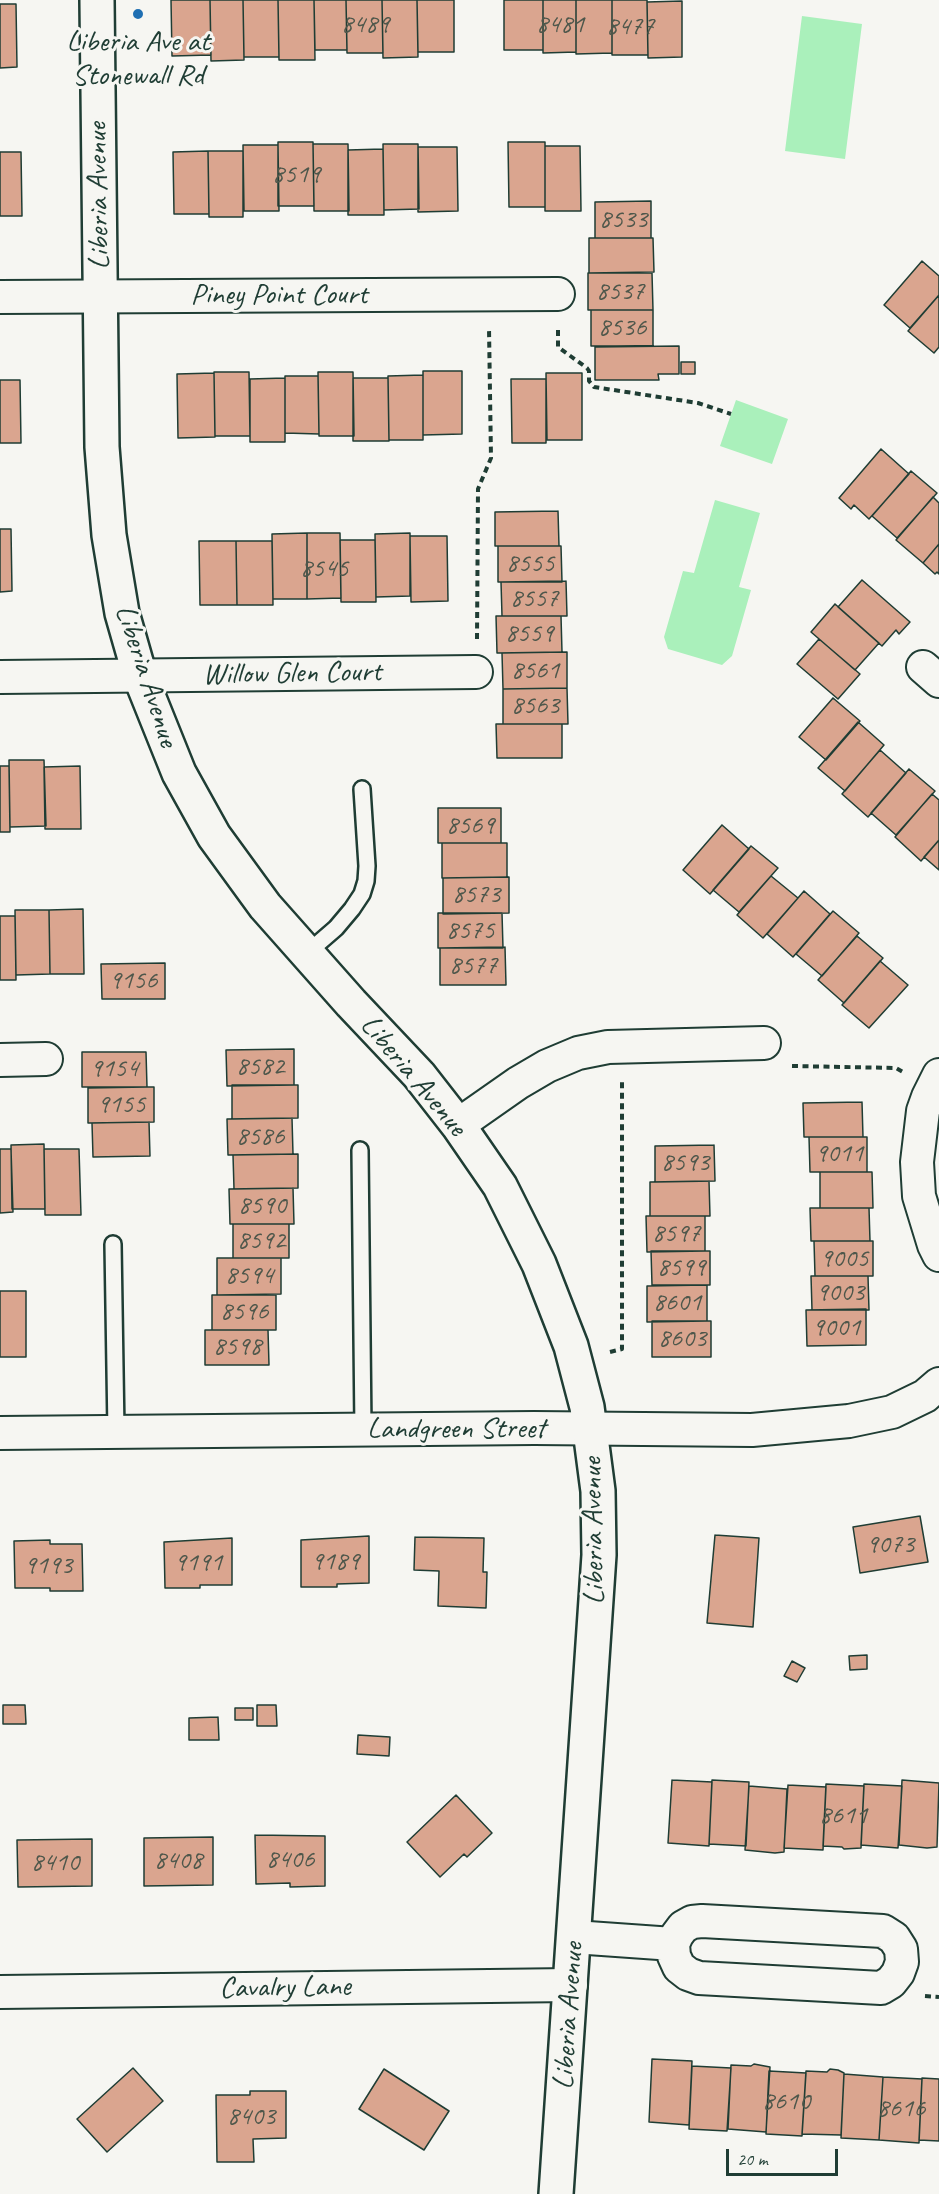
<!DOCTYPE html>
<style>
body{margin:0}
#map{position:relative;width:939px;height:2194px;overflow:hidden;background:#f6f6f2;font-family:Caveat,sans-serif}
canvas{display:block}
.scale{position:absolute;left:726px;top:2149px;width:112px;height:27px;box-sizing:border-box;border:3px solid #1f3d34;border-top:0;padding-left:8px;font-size:18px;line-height:21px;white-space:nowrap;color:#1f3d34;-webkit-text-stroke:4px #f6f6f2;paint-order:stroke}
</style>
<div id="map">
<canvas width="939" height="2194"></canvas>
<div class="scale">20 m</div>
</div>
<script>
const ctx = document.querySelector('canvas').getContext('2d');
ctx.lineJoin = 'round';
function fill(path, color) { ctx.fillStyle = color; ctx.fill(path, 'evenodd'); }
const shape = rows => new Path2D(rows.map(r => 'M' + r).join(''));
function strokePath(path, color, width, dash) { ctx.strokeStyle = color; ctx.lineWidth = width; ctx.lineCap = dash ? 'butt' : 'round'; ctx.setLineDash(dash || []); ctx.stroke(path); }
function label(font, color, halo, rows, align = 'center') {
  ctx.font = font + ' Caveat,sans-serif'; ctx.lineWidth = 6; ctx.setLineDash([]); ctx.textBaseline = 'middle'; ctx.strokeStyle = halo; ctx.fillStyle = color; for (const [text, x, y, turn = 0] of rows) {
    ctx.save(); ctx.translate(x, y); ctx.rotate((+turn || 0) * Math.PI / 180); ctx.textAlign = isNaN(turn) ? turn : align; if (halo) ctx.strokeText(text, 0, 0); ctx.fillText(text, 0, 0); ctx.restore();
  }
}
const green = shape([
 [802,16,862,24,845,159,785,151],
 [736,400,788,419,772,464,720,446],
 [715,500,760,513,739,587,751,590,732,656,722,665,668,649,664,637,683,571,694,573]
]);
const building = shape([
 [171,0,210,0,211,55,172,56,171,0],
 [210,0,243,0,244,60,211,61,210,0],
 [243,0,278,0,279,57,244,57,243,0],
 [278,0,314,0,315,60,279,60,278,0],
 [314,0,346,0,347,50,315,50,314,0],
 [346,0,382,0,383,53,347,53,346,0],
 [382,0,417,0,418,57,383,58,382,0],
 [417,0,454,0,454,52,418,52,417,0],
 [504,0,543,0,543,50,504,50,504,0],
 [543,0,576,0,576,52,543,53,543,0],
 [576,0,612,0,612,53,576,54,576,0],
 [612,0,647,0,648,55,612,55,612,0],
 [682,1,682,57,648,58,647,2,682,1],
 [0,4,16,4,17,67,0,68,0,4],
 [278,142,313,142,314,206,278,206,278,142],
 [508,142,545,142,545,207,509,207,508,142],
 [313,144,348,144,349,211,314,211,313,144],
 [383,144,418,144,419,209,384,210,383,144],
 [243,145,278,145,279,211,244,211,243,145],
 [545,146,580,146,581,211,545,211,545,146],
 [418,147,457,147,458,211,418,212,418,147],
 [383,149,384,215,348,215,348,150,383,149],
 [208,151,209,214,174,214,173,152,208,151],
 [208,151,243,151,243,217,209,217,208,151],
 [0,152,21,152,22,216,0,216,0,152],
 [651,201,651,238,595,238,595,202,651,201],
 [589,238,653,238,654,272,589,273,589,238],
 [922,261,939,276,939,295,910,328,884,305,922,261],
 [588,273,652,273,653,310,588,310,588,273],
 [939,295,939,347,934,353,908,331,939,295],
 [591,310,653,310,653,346,591,346,591,310],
 [679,346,679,374,658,374,659,380,595,380,595,347,679,346],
 [681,362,695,362,695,374,681,374,681,362],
 [423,371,462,371,462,434,423,435,423,371],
 [214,372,249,372,250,436,215,436,214,372],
 [318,372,353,372,354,436,319,436,318,372],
 [214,373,215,437,178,438,177,374,214,373],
 [546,373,582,373,582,440,547,440,546,373],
 [423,375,423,440,389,440,388,376,423,375],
 [285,376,318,376,319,434,285,433,285,376],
 [285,378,285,442,250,442,250,379,285,378],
 [353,378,388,378,389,441,353,441,353,378],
 [511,379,546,379,546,443,512,443,511,379],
 [0,380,20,380,21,443,0,443,0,380],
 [881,449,909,474,869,519,854,505,851,509,839,498,881,449],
 [911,471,937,493,897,538,872,516,911,471],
 [933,497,939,503,939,544,923,563,896,540,933,497],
 [558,511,559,546,495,546,495,512,558,511],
 [0,529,11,529,12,591,0,592,0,529],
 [307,533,307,599,273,599,272,534,307,533],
 [307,533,340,533,341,598,307,599,307,533],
 [410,533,410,596,376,597,375,534,410,533],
 [410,536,447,536,448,601,411,602,410,536],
 [340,540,375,540,376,602,341,602,340,540],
 [199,541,236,541,237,605,200,605,199,541],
 [236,541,272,541,273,605,237,605,236,541],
 [939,544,939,574,937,572,935,574,923,563,939,544],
 [498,546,561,546,562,582,498,582,498,546],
 [862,580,910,622,899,634,896,630,882,646,838,607,862,580],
 [566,581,567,616,502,616,501,582,566,581],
 [835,604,879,643,855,670,811,632,835,604],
 [496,616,561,616,562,652,497,653,496,616],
 [819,639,860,674,838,699,797,664,819,639],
 [567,652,567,688,503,689,502,653,567,652],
 [567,688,568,724,503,724,503,689,567,688],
 [833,698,860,721,826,760,799,737,833,698],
 [858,722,884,745,845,791,818,768,858,722],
 [496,724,562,724,562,758,497,758,496,724],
 [880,750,906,773,868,817,842,794,880,750],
 [9,760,44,760,46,826,10,827,9,760],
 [0,766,9,766,10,832,0,832,0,766],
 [80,766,81,829,45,829,44,767,80,766],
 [909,769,935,791,896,835,871,813,909,769],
 [932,794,939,800,939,840,921,861,895,837,932,794],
 [438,808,501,808,501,843,438,843,438,808],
 [722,825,749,849,710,894,683,870,722,825],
 [939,840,939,870,924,857,939,840],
 [442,843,507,843,507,877,442,878,442,843],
 [751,846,778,868,739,912,713,890,751,846],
 [771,876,798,898,763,938,737,915,771,876],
 [509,877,509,913,443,914,443,878,509,877],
 [804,891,830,914,793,957,767,934,804,891],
 [83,909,84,974,50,974,49,910,83,909],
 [15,910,49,910,50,974,16,975,15,910],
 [833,911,859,933,822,976,796,954,833,911],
 [438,913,502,913,503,948,438,948,438,913],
 [0,916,15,916,16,980,0,980,0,916],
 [857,936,883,958,844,1003,818,980,857,936],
 [505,947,506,985,440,985,440,948,505,947],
 [880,961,908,985,869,1028,842,1005,880,961],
 [165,963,165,999,102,999,101,964,165,963],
 [294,1049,294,1085,227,1086,226,1050,294,1049],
 [82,1052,146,1052,147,1087,82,1087,82,1052],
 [232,1085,298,1085,298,1118,232,1119,232,1085],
 [147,1087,154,1087,154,1122,88,1123,88,1088,147,1087],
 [862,1102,863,1137,804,1137,803,1103,862,1102],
 [292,1118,293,1154,228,1155,227,1119,292,1118],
 [149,1122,150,1156,93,1157,92,1123,149,1122],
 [809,1137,867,1137,867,1172,810,1172,809,1137],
 [44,1144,45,1209,12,1209,11,1145,44,1144],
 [714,1145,715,1181,655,1182,655,1146,714,1145],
 [0,1149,11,1149,13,1212,0,1213,0,1149],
 [44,1149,79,1149,81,1215,45,1215,44,1149],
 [298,1154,298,1188,234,1189,233,1155,298,1154],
 [820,1172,872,1172,873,1208,820,1208,820,1172],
 [709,1181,710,1216,650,1216,650,1182,709,1181],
 [293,1188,294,1224,230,1224,229,1189,293,1188],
 [810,1208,869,1208,870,1241,811,1241,810,1208],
 [646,1216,705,1216,705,1251,647,1252,646,1216],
 [233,1224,289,1224,289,1258,233,1258,233,1224],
 [814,1241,873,1241,873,1276,815,1276,814,1241],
 [651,1251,710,1251,710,1285,652,1285,651,1251],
 [217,1258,281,1258,281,1294,217,1295,217,1258],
 [811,1276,868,1276,869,1310,812,1310,811,1276],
 [707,1285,707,1321,647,1322,647,1286,707,1285],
 [0,1291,26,1291,26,1357,0,1357,0,1291],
 [212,1295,276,1295,276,1330,212,1330,212,1295],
 [866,1309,866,1345,807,1346,806,1310,866,1309],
 [652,1321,711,1321,711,1357,652,1357,652,1321],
 [205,1330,268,1330,269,1365,205,1365,205,1330],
 [920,1516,928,1562,860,1573,853,1527,920,1516],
 [715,1535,759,1538,753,1627,707,1623,715,1535],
 [369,1536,369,1583,337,1584,337,1587,301,1587,301,1540,369,1536],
 [415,1537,484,1538,483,1572,487,1572,486,1608,438,1606,439,1571,414,1570,415,1537],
 [232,1538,232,1585,200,1585,200,1588,165,1588,164,1542,232,1538],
 [50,1540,50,1544,82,1544,83,1591,50,1591,50,1588,15,1588,14,1541,50,1540],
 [867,1655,867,1669,850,1670,849,1656,867,1655],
 [792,1661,805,1668,797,1682,784,1676,792,1661],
 [3,1705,25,1705,26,1724,3,1724,3,1705],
 [257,1705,276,1705,277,1726,257,1726,257,1705],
 [235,1708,253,1708,253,1720,235,1720,235,1708],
 [218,1717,219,1740,189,1740,189,1718,218,1717],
 [358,1735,390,1737,389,1756,357,1754,358,1735],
 [672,1780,712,1782,709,1846,668,1843,672,1780],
 [712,1780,749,1782,746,1846,709,1844,712,1780],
 [902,1780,939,1783,937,1847,927,1848,899,1845,902,1780],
 [826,1784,864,1786,861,1848,844,1849,842,1847,823,1846,826,1784],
 [864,1784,902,1786,898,1848,861,1845,864,1784],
 [788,1785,826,1787,823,1850,784,1848,788,1785],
 [749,1786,787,1789,784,1852,775,1853,745,1850,749,1786],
 [456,1795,492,1833,467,1857,464,1854,440,1877,407,1842,456,1795],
 [255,1835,325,1836,325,1886,290,1887,290,1883,256,1884,255,1835],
 [213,1837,213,1885,144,1886,144,1838,213,1837],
 [92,1839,92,1886,18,1887,17,1840,92,1839],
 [652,2059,692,2061,689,2125,649,2122,652,2059],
 [754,2064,770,2067,766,2132,728,2129,731,2065,751,2066,754,2064],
 [692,2066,731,2068,727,2131,689,2129,692,2066],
 [133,2068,163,2101,107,2152,77,2119,133,2068],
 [384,2069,449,2111,424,2150,359,2109,384,2069],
 [830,2069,838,2070,844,2073,841,2135,802,2134,806,2071,827,2072,830,2069],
 [769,2071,806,2073,802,2136,766,2134,769,2071],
 [844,2074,883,2077,879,2140,841,2138,844,2074],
 [883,2077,922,2079,919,2143,879,2140,883,2077],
 [922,2078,939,2079,939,2141,919,2140,922,2078],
 [250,2091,286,2091,286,2138,253,2139,254,2162,217,2162,216,2095,250,2095,250,2091]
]);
const path = shape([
 [558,330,558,347,587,368,589,371,589,381,594,387,698,403,731,414],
 [477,639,478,489,491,458,489,328],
 [792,1066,896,1068,903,1072],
 [610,1352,622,1349,622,1080],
 [925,1996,939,1997]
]);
const service = shape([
 [306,954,336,928,352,909,362,894,366,881,367,866,362,789],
 [360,1150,363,1430],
 [113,1244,116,1432]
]);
const minor = shape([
 [0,297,558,294],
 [923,667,939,681],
 [0,677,476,672],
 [0,1060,46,1059],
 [939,1075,928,1097,923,1111,917,1162,919,1196,934,1245,939,1255],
 [458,1125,518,1083,547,1066,578,1053,608,1047,764,1043],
 [0,1433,534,1428,752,1430,849,1421,892,1412,925,1396,939,1384],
 [702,1921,883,1931,894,1938,901,1949,902,1962,898,1973,891,1982,881,1988,699,1978,688,1974,679,1967,674,1956,673,1944,677,1935,683,1927,692,1922,702,1921],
 [574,1937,673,1944],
 [0,1992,571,1985]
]);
const secondary = shape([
 [97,0,102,447,109,535,122,613,140,676,179,773,214,836,265,906,351,1003,419,1075,458,1125,500,1186,539,1264,571,1346,587,1407,598,1491,599,1555,556,2194]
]);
const markers = [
 [138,14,6,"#1f6fb2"]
];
const numberNames = [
 ["8489",365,25],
 ["8481",560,25],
 ["8477",630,27],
 ["8519",296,175],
 ["8533",623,220],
 ["8537",620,292],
 ["8536",622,328],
 ["8555",530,564],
 ["8545",324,569],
 ["8557",534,599],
 ["8559",529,634],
 ["8561",535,671],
 ["8563",535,706],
 ["8569",470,826],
 ["8573",476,895],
 ["8575",470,931],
 ["8577",473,966],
 ["9156",133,981],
 ["8582",260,1067],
 ["9154",114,1069],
 ["9155",121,1105],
 ["8586",260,1137],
 ["9011",839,1154],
 ["8593",685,1163],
 ["8590",262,1206],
 ["8597",676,1234],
 ["8592",261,1241],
 ["9005",844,1259],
 ["8599",681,1268],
 ["8594",249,1276],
 ["9003",840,1293],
 ["8601",677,1303],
 ["8596",244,1312],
 ["9001",836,1328],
 ["8603",682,1339],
 ["8598",237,1347],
 ["9073",890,1545],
 ["9189",335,1562],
 ["9191",198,1563],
 ["9193",48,1566],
 ["8611",843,1816],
 ["8406",290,1860],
 ["8408",178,1861],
 ["8410",55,1863],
 ["8610",786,2102],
 ["8616",901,2109],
 ["8403",251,2117]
];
const poiNames = [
 ["Liberia Ave at",138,42],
 ["Stonewall Rd",138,76]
];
const streetNames = [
 ["Liberia Avenue",99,196,-91],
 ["Piney Point Court",279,295],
 ["Willow Glen Court",292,674,-1],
 ["Liberia Avenue",146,676,72],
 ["Liberia Avenue",413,1076,50],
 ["Landgreen Street",456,1429],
 ["Liberia Avenue",594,1531,-91],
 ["Cavalry Lane",285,1988,-1],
 ["Liberia Avenue",569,2016,-86]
];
fill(green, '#aaf0bb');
fill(building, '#daa58f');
strokePath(building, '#1f3d34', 1.5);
strokePath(service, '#1f3d34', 20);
strokePath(minor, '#1f3d34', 36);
strokePath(secondary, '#1f3d34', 38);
strokePath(path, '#1f3d34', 4, [6, 4.5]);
strokePath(service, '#f6f6f2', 15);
strokePath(minor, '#f6f6f2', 32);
strokePath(secondary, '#f6f6f2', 33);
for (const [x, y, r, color] of markers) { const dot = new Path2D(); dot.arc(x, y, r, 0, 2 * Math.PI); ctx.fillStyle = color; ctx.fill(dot); strokePath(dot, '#f6f6f2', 2); }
label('27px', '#4e574b', null, numberNames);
label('30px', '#1f3d34', '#f6f6f2', poiNames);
label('30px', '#1f3d34', '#f6f6f2', streetNames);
</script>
